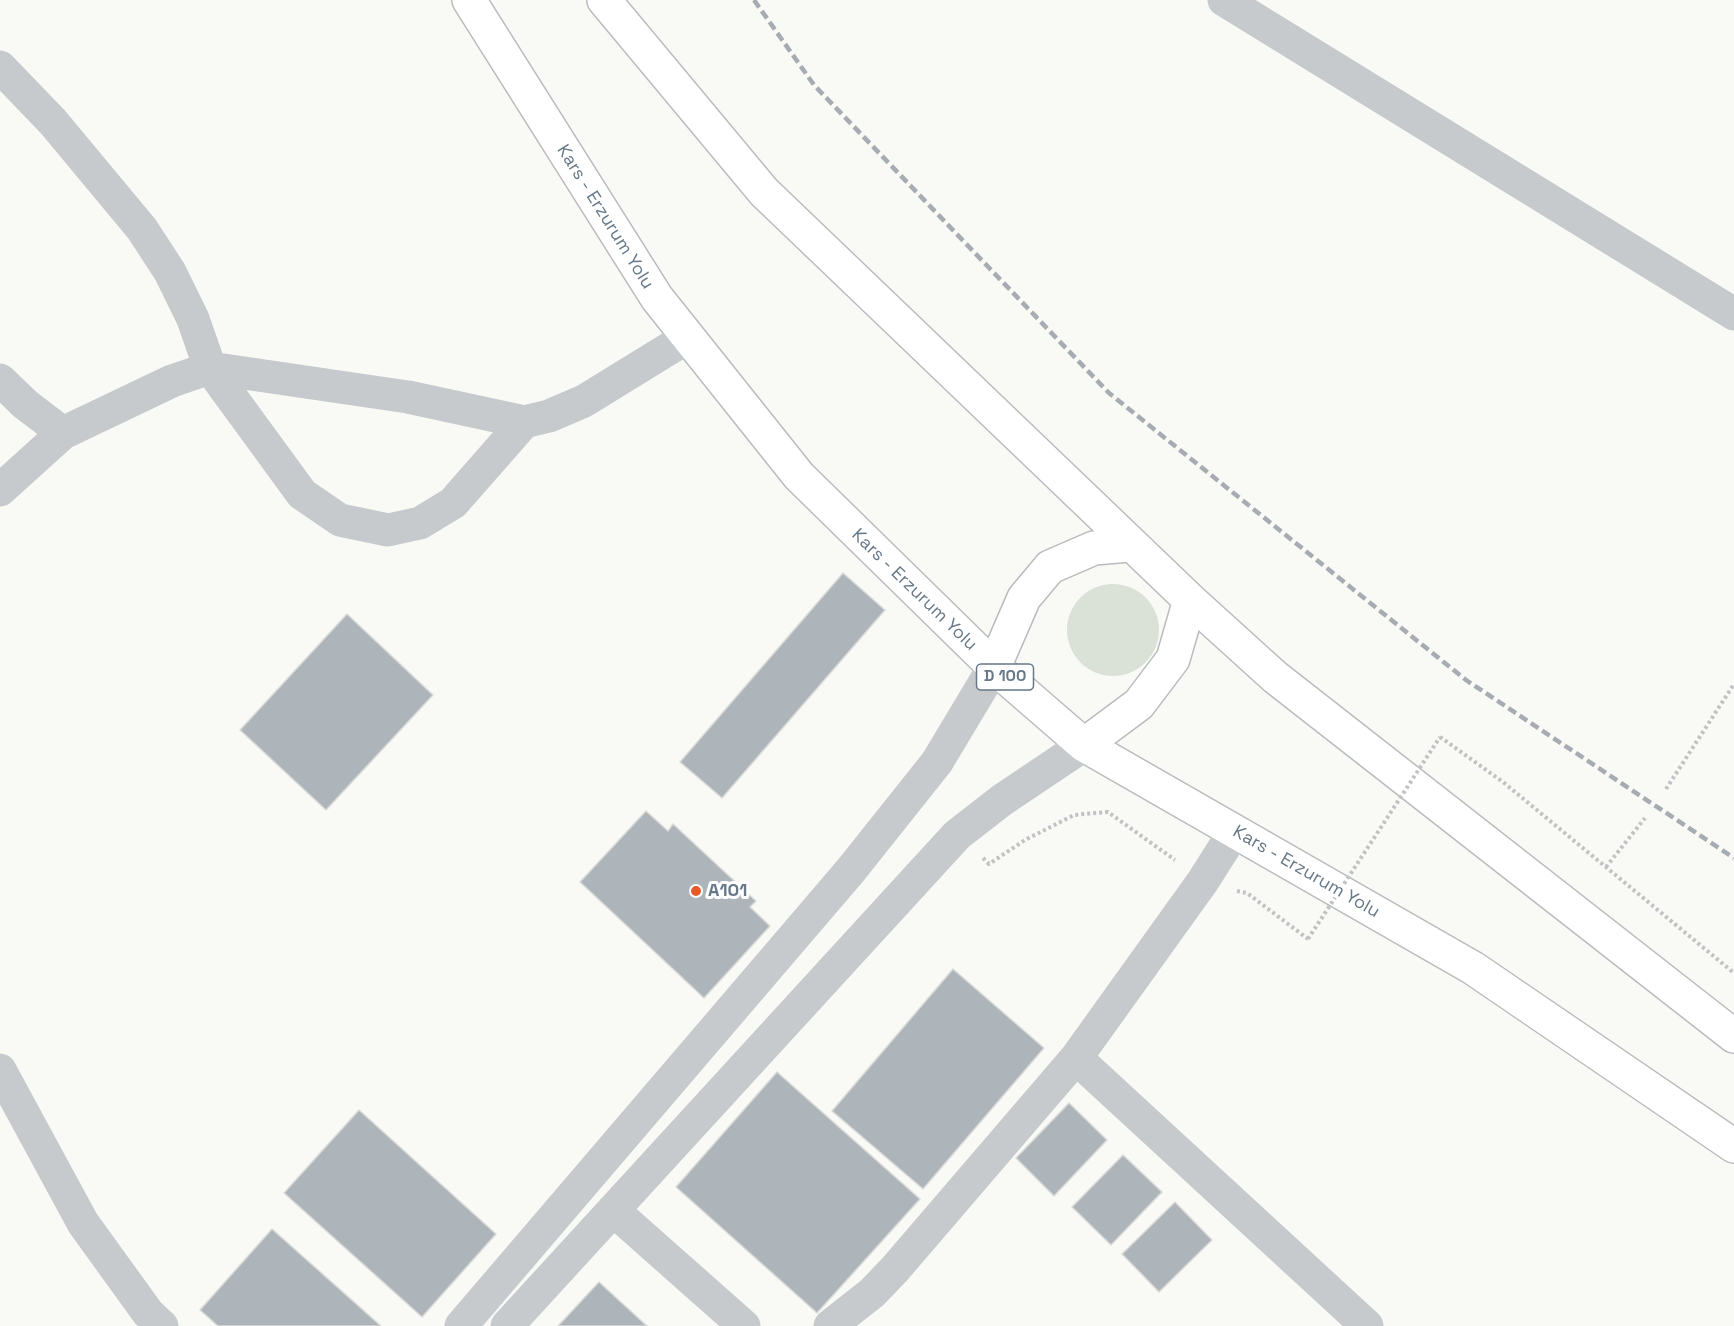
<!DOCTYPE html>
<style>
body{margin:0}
canvas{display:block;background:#f9f9f6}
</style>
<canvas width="1734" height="1326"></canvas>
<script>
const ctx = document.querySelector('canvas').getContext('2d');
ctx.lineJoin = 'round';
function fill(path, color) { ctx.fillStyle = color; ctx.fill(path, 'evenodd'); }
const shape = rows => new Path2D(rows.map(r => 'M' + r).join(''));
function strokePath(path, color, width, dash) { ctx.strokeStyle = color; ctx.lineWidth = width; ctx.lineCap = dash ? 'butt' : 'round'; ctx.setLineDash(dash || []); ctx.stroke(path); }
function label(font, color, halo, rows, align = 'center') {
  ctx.font = font + ' "Space Grotesk",sans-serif'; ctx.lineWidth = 6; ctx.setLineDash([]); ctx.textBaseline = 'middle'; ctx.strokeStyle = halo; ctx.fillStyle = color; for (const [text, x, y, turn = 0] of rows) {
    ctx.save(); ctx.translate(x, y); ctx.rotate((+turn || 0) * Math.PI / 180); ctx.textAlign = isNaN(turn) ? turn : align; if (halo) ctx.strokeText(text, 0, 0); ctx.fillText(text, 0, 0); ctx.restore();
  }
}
const green = shape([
 '1067 630a46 46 0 1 1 92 0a46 46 0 1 1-92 0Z'
]);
const building = shape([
 [843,573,885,610,722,798,680,762,843,573],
 [347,614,433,695,326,810,240,730,347,614],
 [646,811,668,831,673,824,756,901,750,907,770,926,704,998,580,882,646,811],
 [953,969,1044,1048,923,1189,832,1111,953,969],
 [777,1072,920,1199,817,1313,676,1187,777,1072],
 [1069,1103,1107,1140,1054,1196,1016,1158,1069,1103],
 [359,1110,496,1234,422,1317,284,1193,359,1110],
 [1123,1155,1162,1192,1111,1245,1072,1207,1123,1155],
 [1175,1202,1212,1240,1159,1292,1122,1254,1175,1202],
 [272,1229,381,1326,218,1326,200,1310,272,1229],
 [599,1282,647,1326,558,1326,599,1282]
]);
const path = shape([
 [1440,737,1503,782,1734,973],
 [1666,789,1734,684],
 [983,858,989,864,1025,840,1074,815,1108,812,1175,860],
 [1606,867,1645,818],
 [1237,891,1247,893,1308,939]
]);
const minor = shape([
 [1224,0,1734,314],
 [0,67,53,122,142,229,170,272,193,319,210,368,302,494,340,520,388,530,420,523,453,503,524,422],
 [0,380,25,404,63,433],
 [0,490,63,433,172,381,210,368,408,397,524,422,549,416,584,401,688,337],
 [1076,1058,1367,1326],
 [0,1070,83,1223,148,1313,162,1326],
 [613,1210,744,1326],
 [461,1326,851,870,937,762,994,667],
 [507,1326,957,835,1002,800,1084,745],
 [830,1326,872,1293,895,1269,1076,1058,1203,881,1234,832]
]);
const highway = shape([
 [469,0,657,298,799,476,994,667,1084,745,1473,968,1734,1146],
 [604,0,764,192,1190,600,1275,677,1734,1036],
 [994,667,1024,598,1050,567,1094,548,1129,545],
 [1084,745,1139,704,1173,659,1190,600]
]);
const rail = shape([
 [754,0,814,85,1109,393,1466,680,1734,858]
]);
const pathBridge = shape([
 [1308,939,1440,737]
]);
const markers = [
 [696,891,6,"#e75928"]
];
const shields = [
 [1005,677,57]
];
const shieldNames = [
 ["D 100",1005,677]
];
const streetNames = [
 ["Kars - Erzurum Yolu",605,217,58],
 ["Kars - Erzurum Yolu",914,590,44],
 ["Kars - Erzurum Yolu",1306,872,30]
];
const poiNames = [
 ["A101",708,891]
];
fill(green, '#dae1d7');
fill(building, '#adb5bb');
strokePath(building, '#dadad8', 1.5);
strokePath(highway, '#b9bcbf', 36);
strokePath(path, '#c0c2c4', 4, [3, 3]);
strokePath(minor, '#c6cacd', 33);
strokePath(highway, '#fff', 33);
strokePath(rail, '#a6acb2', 4.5, [9, 4.5]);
strokePath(pathBridge, '#c0c2c4', 4, [3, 3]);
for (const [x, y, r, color] of markers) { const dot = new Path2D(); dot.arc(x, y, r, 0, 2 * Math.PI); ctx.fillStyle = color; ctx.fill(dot); strokePath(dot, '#fff', 2); }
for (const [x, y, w] of shields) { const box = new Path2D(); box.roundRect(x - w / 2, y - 13, w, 26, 4.5); ctx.fillStyle = '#fff'; ctx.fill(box); strokePath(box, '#677888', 1.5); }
label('bold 16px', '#677888', null, shieldNames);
label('18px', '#677888', '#fff', streetNames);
label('bold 18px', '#677888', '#fff', poiNames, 'left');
</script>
